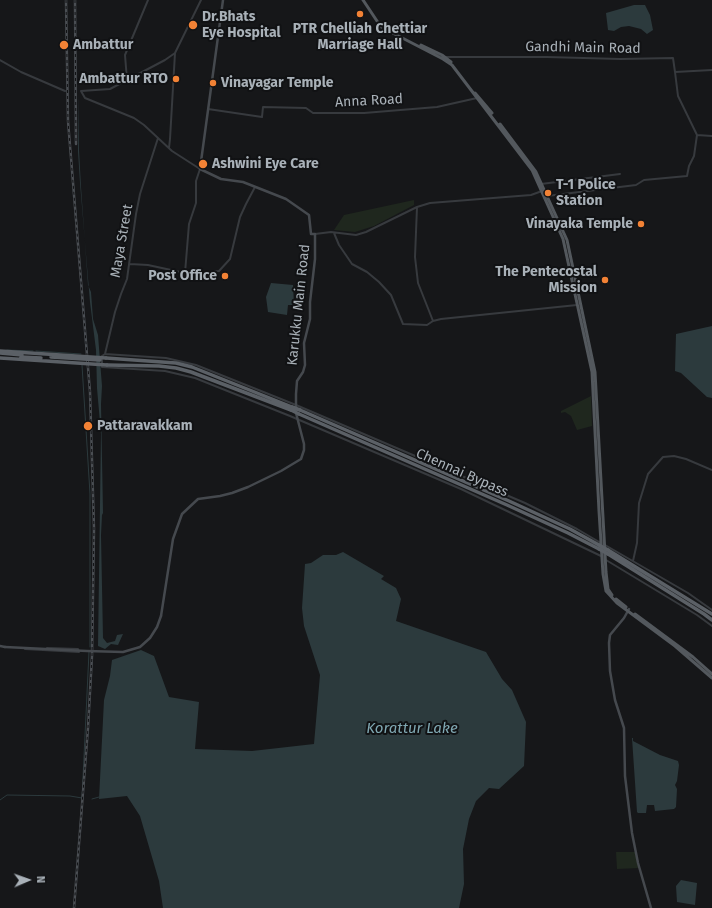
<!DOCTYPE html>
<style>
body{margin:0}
#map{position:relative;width:712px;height:908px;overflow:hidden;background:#161719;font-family:"Fira Sans",sans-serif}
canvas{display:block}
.north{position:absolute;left:8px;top:860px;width:40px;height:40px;-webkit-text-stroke:3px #111214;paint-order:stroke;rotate:88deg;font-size:11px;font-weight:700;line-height:16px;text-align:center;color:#a9b1b8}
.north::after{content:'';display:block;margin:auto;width:14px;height:18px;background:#a9b1b8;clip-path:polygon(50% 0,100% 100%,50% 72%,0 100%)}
</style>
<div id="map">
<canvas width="712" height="908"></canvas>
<div class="north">N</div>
</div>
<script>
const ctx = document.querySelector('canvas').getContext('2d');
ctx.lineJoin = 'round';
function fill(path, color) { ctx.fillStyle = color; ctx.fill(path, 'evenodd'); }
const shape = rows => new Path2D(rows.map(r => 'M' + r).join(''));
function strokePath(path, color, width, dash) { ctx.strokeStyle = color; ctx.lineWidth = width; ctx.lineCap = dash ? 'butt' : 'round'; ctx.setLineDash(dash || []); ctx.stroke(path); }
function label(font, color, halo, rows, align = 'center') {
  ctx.font = font + ' "Fira Sans",sans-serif'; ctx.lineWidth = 4; ctx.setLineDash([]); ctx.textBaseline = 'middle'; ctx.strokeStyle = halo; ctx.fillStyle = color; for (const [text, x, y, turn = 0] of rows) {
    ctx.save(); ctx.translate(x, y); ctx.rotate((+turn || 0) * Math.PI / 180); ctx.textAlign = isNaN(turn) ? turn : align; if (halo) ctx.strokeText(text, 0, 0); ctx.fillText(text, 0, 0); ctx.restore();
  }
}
const green = shape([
 [414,200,414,205,374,226,355,232,334,230,344,215],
 [591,396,592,426,577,430,571,416,565,412,561,413,561,411],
 [616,852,635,852,639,868,617,869]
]);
const water = shape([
 [634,5,645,5,650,15,653,30,647,34,641,29,629,26,621,27,614,31,608,30,606,13],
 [79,93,79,150,81,187,88,285,91,292,93,319,98,335,102,386,101,404,103,513,102,515,101,535,103,638,107,643,115,641,117,635,123,634,118,645,111,644,105,649,98,646,101,434,97,388,96,350,90,302,80,183,78,151],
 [271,283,293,285,294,305,288,305,287,315,268,312,266,297],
 [712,326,712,398,707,397,681,373,675,371,676,334],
 [343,552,384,576,381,579,396,588,401,599,396,621,486,652,502,679,512,690,526,722,524,766,499,789,489,788,476,801,469,819,463,849,464,884,459,908,163,908,159,881,140,816,127,796,99,799,104,700,110,676,112,660,141,650,154,656,169,697,199,702,195,749,252,751,314,744,320,675,304,626,302,608,305,564,311,563,323,555,336,555],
 [632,738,633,738,633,741,660,755,678,761,679,765,677,781,675,785,677,789,676,807,674,809,655,811,654,805,647,805,646,813,638,813,637,812],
 [681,880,697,883,695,905,677,902,676,886]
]);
const stream = shape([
 [7,350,33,351],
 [36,351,81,354],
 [82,365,90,494,90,647],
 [92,799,99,797],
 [0,800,7,795,70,796,82,798,89,652]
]);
const tertiary = shape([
 [175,53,165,60,110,89,81,91,85,98,134,118,144,125,172,151,200,169,196,181,196,203,189,224,185,273],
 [446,57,547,57,620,59,673,58,675,72,712,70],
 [0,60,21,72,65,91],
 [127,80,125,55,148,0],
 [208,109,262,117,263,107,306,108,313,113,364,113,437,107,477,98],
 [697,135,712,136],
 [158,138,140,194,136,214,127,279,121,294,115,312,105,354,102,356,102,367,165,371,195,378,290,416,461,489,601,556],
 [169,148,170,139,175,53,201,0],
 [541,184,620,174],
 [547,196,636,185,644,180,687,176,689,166,694,156,697,135,678,96,675,72],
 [417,207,415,257,418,283,433,321,441,319,577,305],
 [334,233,339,245,352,264,367,272,379,282,391,295,403,324,427,325,433,321],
 [315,234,331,232,356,235,366,232,417,207,430,203,531,195,542,191],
 [130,264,148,265,185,273,194,274,219,271,230,259,240,217,246,204,255,187],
 [105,354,166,358,196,365,296,405,525,503,577,529,601,543],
 [605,545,688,593,712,610],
 [606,560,697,615,712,626],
 [633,561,637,543,639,503,648,474,655,466,663,457,674,456,686,459,712,470],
 [25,649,79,652,78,649,47,648]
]);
const secondary = shape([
 [629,609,624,618,610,635,609,643,610,671,615,700,624,728,625,776,632,833,638,863,651,908],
 [161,616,173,539,182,514,198,499,220,496,232,493,248,487,281,471,301,459,304,450,304,444,296,413,296,394,297,381,303,372,305,365,304,343,310,319,310,302,315,259,315,234,311,234,309,215,286,199,243,182,221,179,200,169,223,0],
 [0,646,5,647]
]);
const primary = shape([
 [363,0,381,27,443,59,452,65,532,170,563,239,592,372,599,511,603,574,606,591,617,603,675,646,712,678],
 [421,45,442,55,451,62],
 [475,93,492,113],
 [500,124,536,172,567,240,595,372,606,572,608,589,612,595],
 [616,599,626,607],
 [635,614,693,657,712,674]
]);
const trunk = shape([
 [0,353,22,355],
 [106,358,176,363,192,367,292,407],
 [107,365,159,366,176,368,191,372,291,410],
 [300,410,509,501,570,529,599,545],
 [299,414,507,505,568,533,599,549],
 [608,550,712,614],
 [608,554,704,614,712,620]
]);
const rail = shape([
 [66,0,68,121,90,392,94,529,92,656,88,728,74,908],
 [75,0,76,144]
]);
const secondaryBridge = shape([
 [5,647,87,651,123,652,140,647,150,638,157,627,161,616]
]);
const trunkBridge = shape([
 [0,351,106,358],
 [21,357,41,358],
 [51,357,100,360],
 [0,358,107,365],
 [292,407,300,410],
 [291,410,299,414],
 [599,545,608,550],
 [599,549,608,554]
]);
const markers = [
 [360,14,4,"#f28235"],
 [193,25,5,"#f28235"],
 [64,45,5,"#f28235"],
 [176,79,4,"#f28235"],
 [213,83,4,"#f28235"],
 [203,164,5,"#f28235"],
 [548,193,4,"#f28235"],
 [641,224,4,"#f28235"],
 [225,276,4,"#f28235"],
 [605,280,4,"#f28235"],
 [88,426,5,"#f28235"]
];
const poiNames = [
 ["Dr.Bhats",202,17],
 ["Eye Hospital",202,33],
 ["PTR Chelliah Chettiar",360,29,"center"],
 ["Marriage Hall",360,45,"center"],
 ["Ambattur",73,45],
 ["Ambattur RTO",168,79,"right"],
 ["Vinayagar Temple",221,83],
 ["Ashwini Eye Care",212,164],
 ["T-1 Police",556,185],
 ["Station",556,201],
 ["Vinayaka Temple",633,224,"right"],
 ["The Pentecostal",597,272,"right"],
 ["Mission",597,288,"right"],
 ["Post Office",217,276,"right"],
 ["Pattaravakkam",97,426]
];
const streetNames = [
 ["Gandhi Main Road",583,48,1],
 ["Anna Road",369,101,-3],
 ["Maya Street",122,241,-80],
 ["Karukku Main Road",299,305,-84],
 ["Chennai Bypass",462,473,24]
];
const waterNames = [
 ["Korattur Lake",412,729]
];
fill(green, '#1f271e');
fill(water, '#2c3a3d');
strokePath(stream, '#2c3a3d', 1);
strokePath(tertiary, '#373a3e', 2);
strokePath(secondary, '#45494e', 2.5);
strokePath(primary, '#53585d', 3);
strokePath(trunk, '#5b6066', 3.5);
strokePath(rail, '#4a4e53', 2.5);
strokePath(rail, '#111214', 1, [3]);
strokePath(secondaryBridge, '#45494e', 2.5);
strokePath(trunkBridge, '#5b6066', 3.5);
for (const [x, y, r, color] of markers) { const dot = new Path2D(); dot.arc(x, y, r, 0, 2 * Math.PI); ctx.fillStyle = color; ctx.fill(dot); strokePath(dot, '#111214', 1.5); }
label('bold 14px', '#a9b1b8', '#111214', poiNames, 'left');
label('14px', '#a9b1b8', '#111214', streetNames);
label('italic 15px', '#80a8b3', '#111214', waterNames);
</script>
